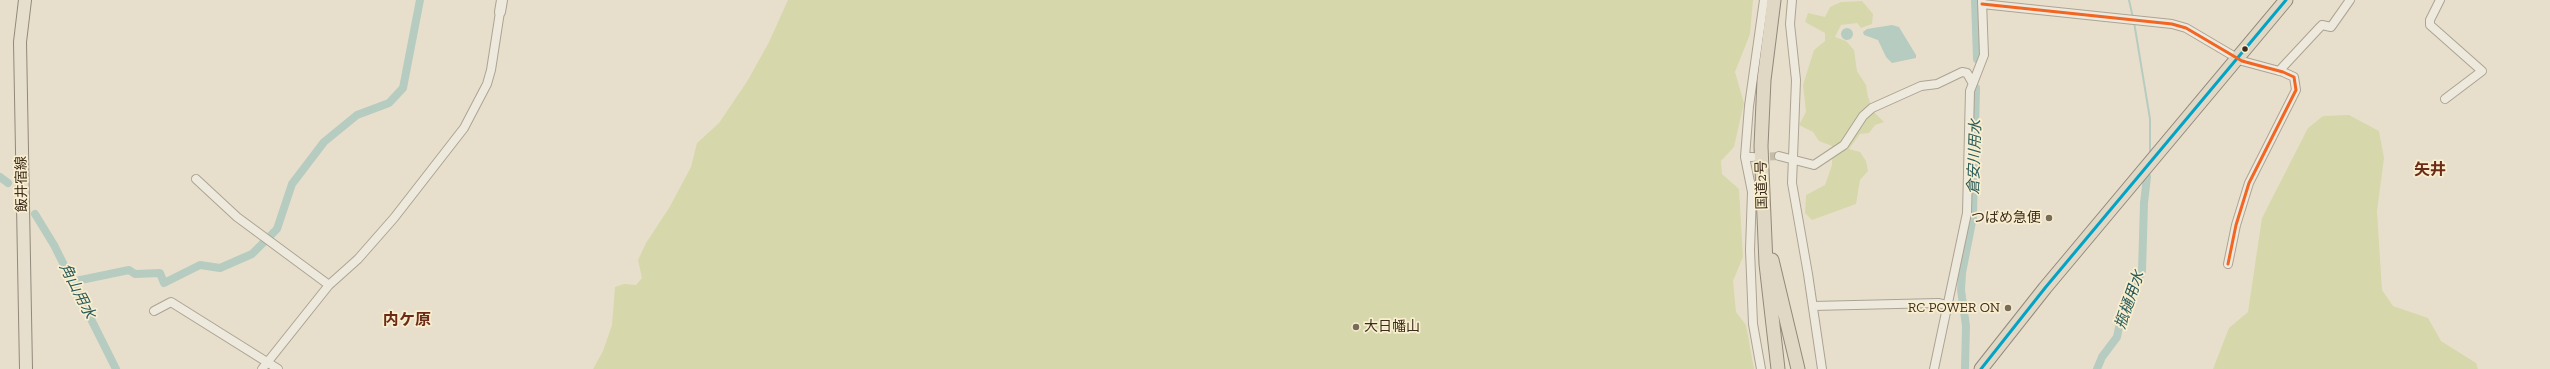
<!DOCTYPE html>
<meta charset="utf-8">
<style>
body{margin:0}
canvas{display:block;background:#e7dfcb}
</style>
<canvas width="2550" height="369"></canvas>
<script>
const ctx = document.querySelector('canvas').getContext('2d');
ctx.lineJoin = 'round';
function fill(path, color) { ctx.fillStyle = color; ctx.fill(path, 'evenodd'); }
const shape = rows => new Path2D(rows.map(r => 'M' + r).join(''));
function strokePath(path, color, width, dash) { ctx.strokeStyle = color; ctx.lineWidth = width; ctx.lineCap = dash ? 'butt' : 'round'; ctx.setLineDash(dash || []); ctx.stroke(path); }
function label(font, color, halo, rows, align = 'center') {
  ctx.font = font + ' "Zilla Slab","Noto Sans JP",serif'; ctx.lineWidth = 3.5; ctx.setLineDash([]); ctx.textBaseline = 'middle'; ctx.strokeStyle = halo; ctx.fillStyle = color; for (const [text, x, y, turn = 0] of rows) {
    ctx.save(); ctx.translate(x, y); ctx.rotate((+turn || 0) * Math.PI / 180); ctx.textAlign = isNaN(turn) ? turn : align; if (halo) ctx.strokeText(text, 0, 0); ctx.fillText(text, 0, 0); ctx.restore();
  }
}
const green = shape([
 [788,0,1753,0,1750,34,1735,72,1744,103,1734,147,1721,161,1722,174,1739,189,1743,257,1733,281,1736,312,1746,325,1754,369,593,369,603,351,612,325,615,287,624,284,636,285,642,278,638,260,646,243,669,208,691,167,697,143,719,123,748,80,769,42],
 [1862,1,1873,14,1872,24,1861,28,1857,23,1841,25,1835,37,1846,41,1854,50,1857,71,1866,85,1868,97,1873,111,1884,122,1875,125,1869,133,1860,134,1849,149,1860,152,1866,161,1868,171,1860,180,1856,204,1812,220,1805,213,1806,195,1825,185,1832,165,1832,146,1819,141,1813,132,1799,125,1806,112,1803,85,1814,50,1825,41,1825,33,1805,22,1808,13,1825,17,1830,7,1841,2],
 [2349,115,2379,131,2384,158,2377,211,2382,290,2393,306,2428,318,2441,341,2476,363,2478,369,2213,369,2229,328,2248,312,2262,218,2308,128,2323,116]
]);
const water = shape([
 [1892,25,1899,27,1916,55,1916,58,1892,63,1886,57,1878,40,1864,35,1863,32,1867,29],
 '1841 34a6 6 0 1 1 12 0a6 6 0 1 1-12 0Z'
]);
const stream = shape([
 [2129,0,2133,18],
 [2134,22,2150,119,2150,151]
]);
const canal = shape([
 [1975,0,1977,59],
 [0,177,8,183],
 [35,214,54,245,116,369],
 [71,282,129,270,135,274,160,273,164,283,200,265,220,268,252,254,277,229,292,184,324,142,357,115,389,103,403,88,420,0],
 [1965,369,1966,326,1961,290,1962,273,1973,217,1976,88],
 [2097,369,2102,357,2117,337,2122,313,2142,271,2144,203,2147,177]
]);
const minorTunnel = shape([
 [1758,157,1779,156]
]);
const minor = shape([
 [1792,0,1790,24,1796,80,1792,183,1808,274,1822,369],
 [2440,0,2430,20,2430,25,2482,71,2445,99],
 [1982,4,2172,24,2186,28,2242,61,2283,72,2294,77,2296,90,2249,183,2236,225,2228,264],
 [2279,71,2320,27,2322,25,2331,27,2350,0],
 [1779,156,1814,165,1844,145,1863,116,1872,108,1921,86,1937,84,1962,72,1967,73,1972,82],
 [1745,157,1749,106,1764,0],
 [1753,157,1745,157,1752,192,1750,250,1753,324,1761,369],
 [196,179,237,217,329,285],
 [1813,306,1938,303,1947,305],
 [154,311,171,302,278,369],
 [262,369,329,285,358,259,394,218,464,128,487,84,491,70,500,12],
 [1934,369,1967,213,1970,91,1984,55,1982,1]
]);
const tertiary = shape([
 [500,12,502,0]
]);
const primary = shape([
 [25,0,20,42,26,369]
]);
const trunk = shape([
 [1774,0,1764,80,1761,146,1766,264,1778,369],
 [1772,260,1798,369],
 [1981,369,2045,288,2286,0]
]);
const bus1 = shape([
 [1981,369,2045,288,2286,0]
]);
const bus2 = shape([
 [1982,4,2172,24,2186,28,2242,61,2283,72,2294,77,2296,90,2249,183,2236,225,2228,264]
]);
const markers = [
 [2245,49,3.5,"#3b2c1b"],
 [2049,218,4,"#776b59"],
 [2008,308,4,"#776b59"],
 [1356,327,4,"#776b59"]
];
const streetNames = [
 ["飯井宿線",22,184,-91],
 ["国道2号",1762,185,-91]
];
const poiNames = [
 ["つばめ急便",2041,218],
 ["RC POWER ON",2000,308],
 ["大日幡山",1364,327,"left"]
];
const waterNames = [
 ["倉安川用水",1975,157,-88],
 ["角山用水",77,291,63],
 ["瓶樋用水",2130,300,-71]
];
const quarterNames = [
 ["矢井",2430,170],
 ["内ケ原",407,320]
];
fill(green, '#d6d8ab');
fill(water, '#b7ccc0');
strokePath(stream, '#b7ccc0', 2);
strokePath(canal, '#b7ccc0', 8);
strokePath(minorTunnel, '#c5bba8', 8, [8, 4]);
strokePath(minor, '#aca394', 10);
strokePath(tertiary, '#aca394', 12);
strokePath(primary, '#91897b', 14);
strokePath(trunk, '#91897b', 15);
strokePath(minor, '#eee9dd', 8);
strokePath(tertiary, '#eee9dd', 10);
strokePath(primary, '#e6dfce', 12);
strokePath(trunk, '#e0d7c4', 13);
strokePath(bus1, '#03a3c5', 3);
strokePath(bus2, '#f26522', 3);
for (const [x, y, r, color] of markers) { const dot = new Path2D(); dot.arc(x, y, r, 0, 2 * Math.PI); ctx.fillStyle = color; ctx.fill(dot); strokePath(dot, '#f9eecf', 1.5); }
label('14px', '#3b2c1b', '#f9eecf', streetNames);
label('14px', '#3b2c1b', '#f9eecf', poiNames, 'right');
label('italic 15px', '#295c5b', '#f9eecf', waterNames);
label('bold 16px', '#6c2b16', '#f9eecf', quarterNames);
</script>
